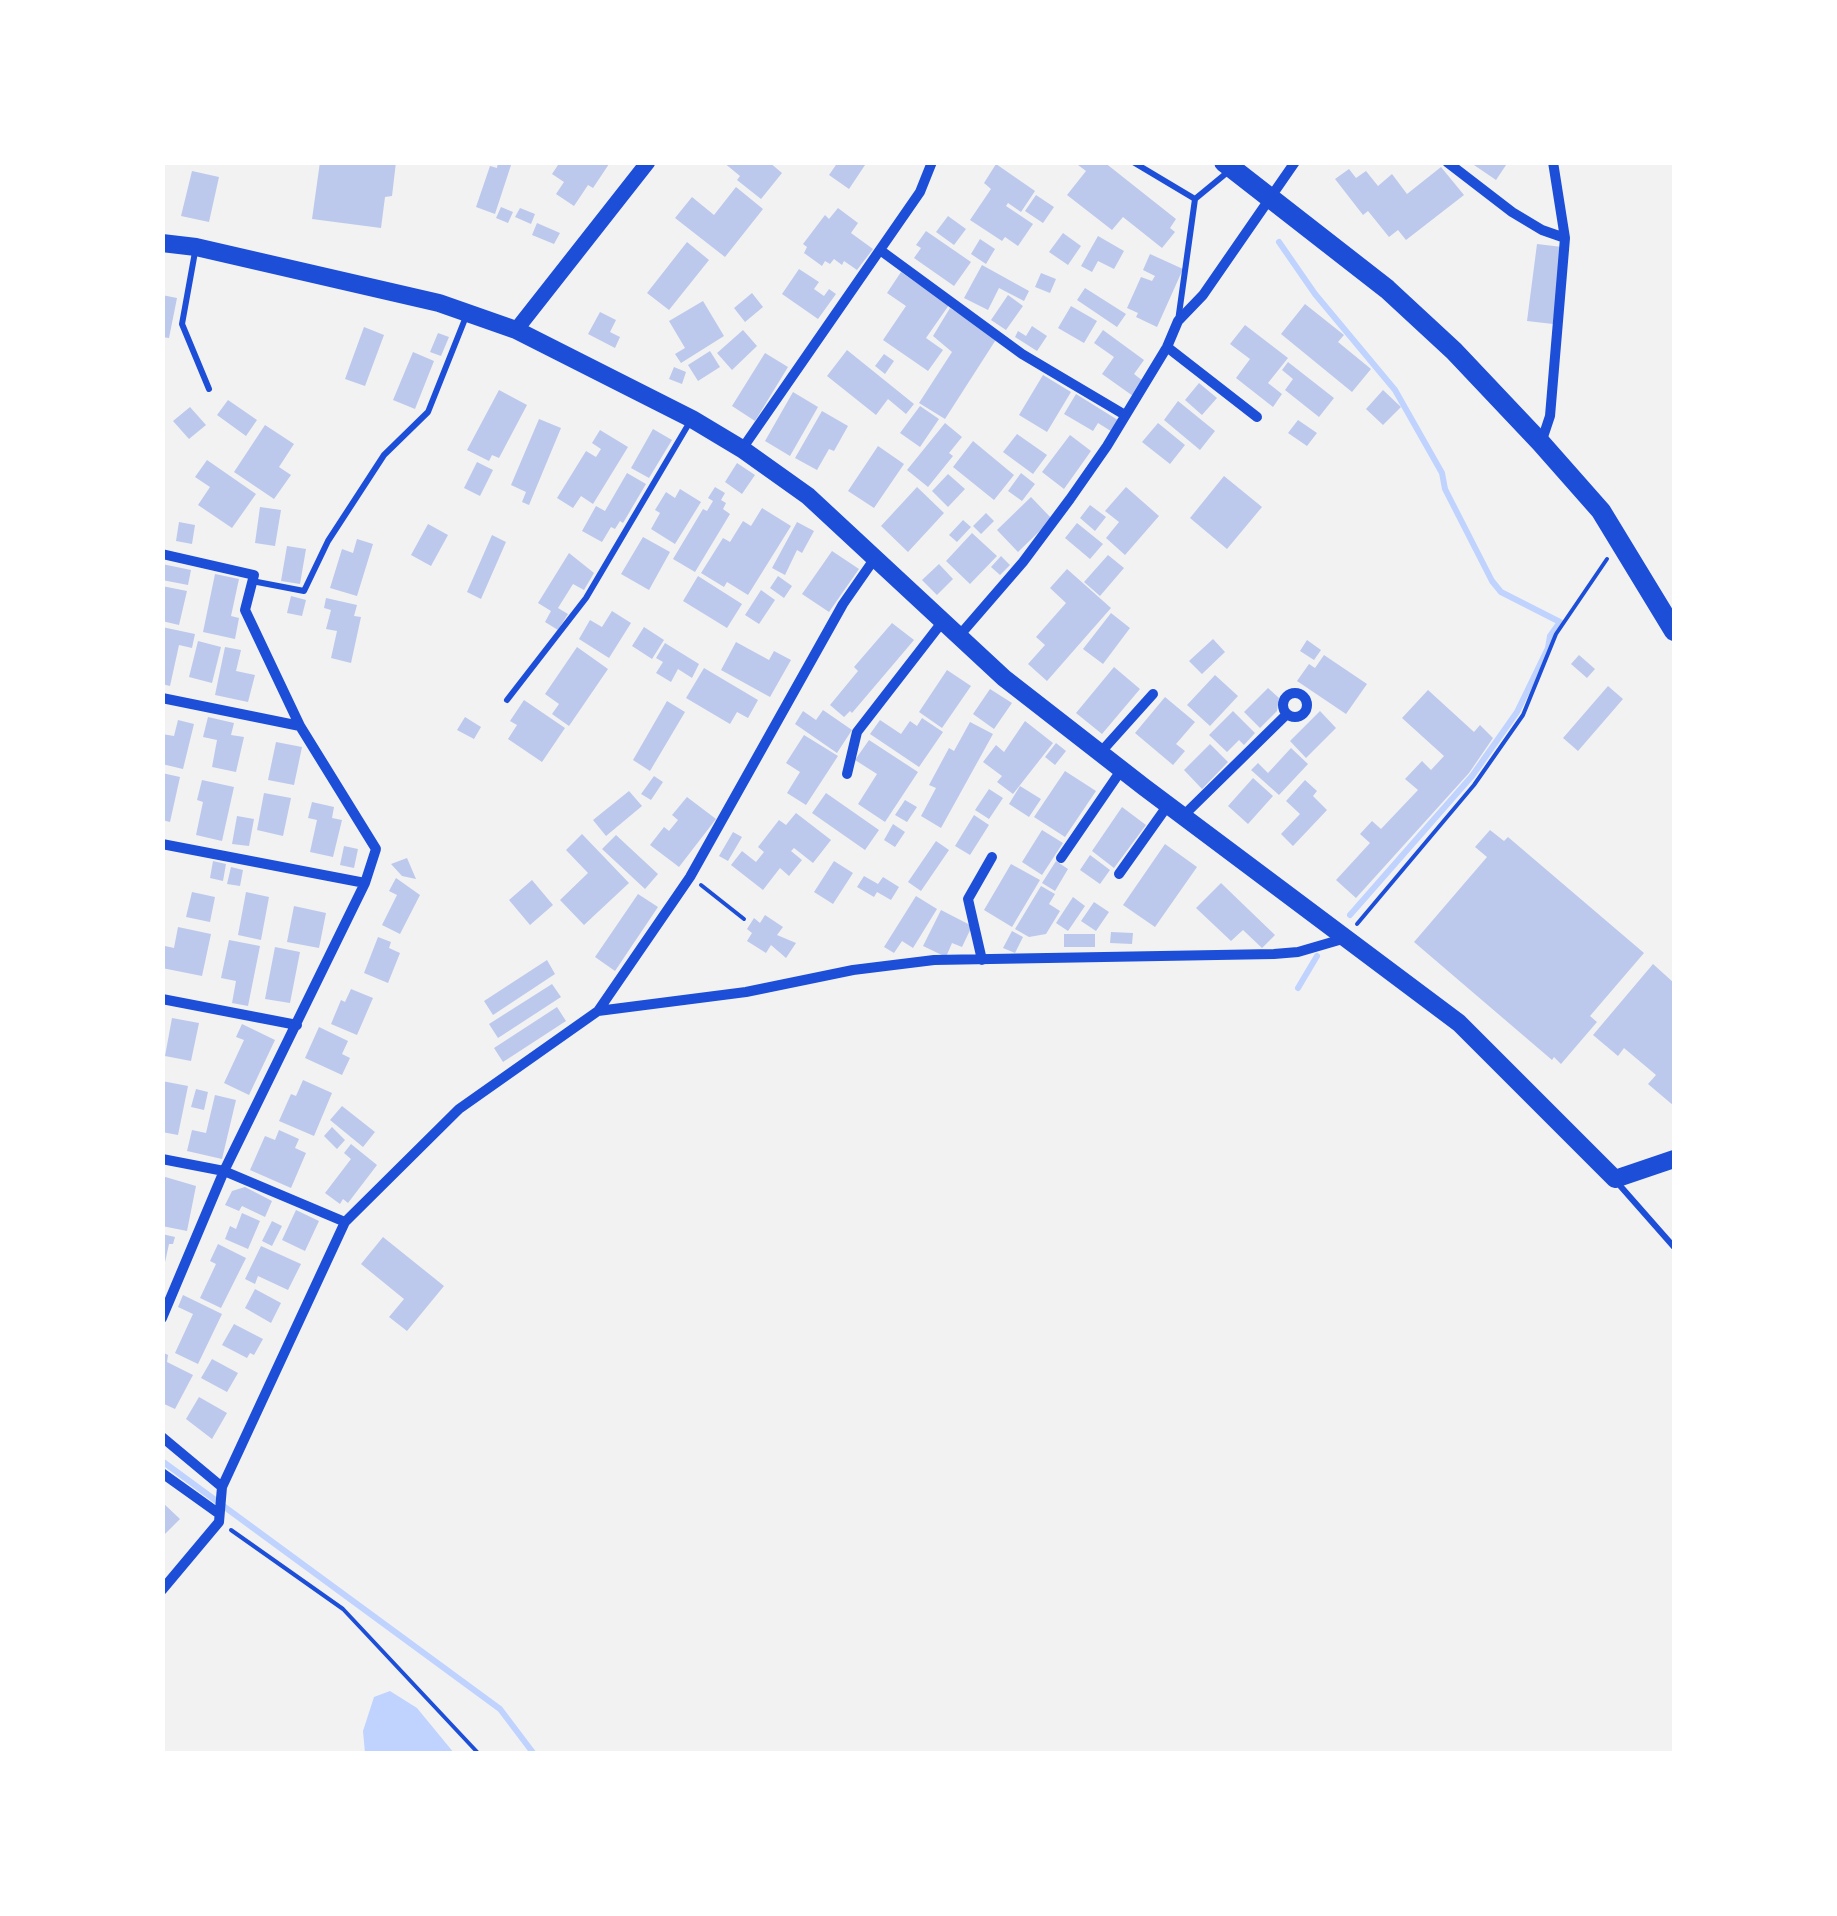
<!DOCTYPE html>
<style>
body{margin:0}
#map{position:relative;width:1837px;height:1916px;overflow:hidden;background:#f2f2f2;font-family:Barlow,sans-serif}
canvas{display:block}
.frame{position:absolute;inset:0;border:165px solid #fff;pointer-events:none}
</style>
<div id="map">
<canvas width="1837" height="1916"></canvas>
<div class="frame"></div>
</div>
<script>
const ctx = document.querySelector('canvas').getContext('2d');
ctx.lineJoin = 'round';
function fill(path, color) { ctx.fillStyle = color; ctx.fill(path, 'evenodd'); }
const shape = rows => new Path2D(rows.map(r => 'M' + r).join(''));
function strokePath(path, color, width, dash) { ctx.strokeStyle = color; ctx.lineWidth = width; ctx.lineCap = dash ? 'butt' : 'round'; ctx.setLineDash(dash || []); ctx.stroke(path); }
const water = shape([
 [390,1691,417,1708,454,1753,365,1753,363,1731,374,1697]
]);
const stream = shape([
 [1279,242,1315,294,1395,390,1442,473,1445,489,1492,581,1501,592,1560,622,1550,636,1548,648,1517,712,1472,776,1350,915],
 [1298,988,1317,956],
 [162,1461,500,1709,534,1754]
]);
const building = shape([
 [320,162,396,162,392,196,385,197,381,228,312,219],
 [498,162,512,162,495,214,476,207,490,166,497,168],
 [560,162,607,162,609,164,593,188,588,185,574,206,556,194,564,182,552,174],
 [723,162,769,162,782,173,761,199,737,180,740,176],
 [838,162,867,162,849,189,829,175],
 [1080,162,1104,162,1176,219,1170,228,1175,232,1162,248,1123,217,1112,230,1067,195,1086,171,1078,165],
 [1476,162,1508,162,1496,180,1474,165],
 [996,164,1035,191,1021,212,1008,203,1006,206,1033,224,1018,246,1005,237,1002,241,970,220,991,189,984,183],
 [1441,167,1464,195,1406,240,1398,230,1389,237,1368,211,1363,215,1335,179,1349,169,1356,178,1366,171,1378,186,1392,174,1407,194],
 [192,171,219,177,209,222,181,216],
 [736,187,763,209,725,257,675,218,692,197,714,215],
 [1036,195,1054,207,1043,223,1025,211],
 [501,207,513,212,508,223,496,218],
 [520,208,535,214,531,224,515,217],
 [838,208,858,223,851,233,873,249,857,270,844,261,842,265,834,259,830,264,825,261,822,266,804,253,807,247,803,244,825,215,829,219],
 [948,216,966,229,954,245,936,232],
 [537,223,560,233,554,244,532,235],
 [926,231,971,262,954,286,914,258,921,248,916,245],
 [1063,233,1081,246,1068,265,1049,252],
 [1098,236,1124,251,1114,269,1098,261,1092,272,1081,266],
 [980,239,995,249,986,264,971,254],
 [687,242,709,260,669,310,647,293],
 [1537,244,1562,247,1553,324,1527,321],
 [1150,254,1183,269,1157,327,1136,317,1138,313,1127,308,1141,277,1152,281,1155,276,1143,270],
 [982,265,1029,291,1024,301,999,288,988,310,964,298],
 [799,269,819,282,814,289,824,296,829,289,836,294,818,319,782,294],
 [901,272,949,305,926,338,943,350,928,371,883,340,906,306,887,293],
 [1041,273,1056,279,1050,293,1035,287],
 [1085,288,1126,314,1117,327,1077,300],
 [752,293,763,307,745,322,734,308],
 [162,295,177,298,169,338,162,337],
 [1008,295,1023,306,1006,330,991,320],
 [703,301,724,336,681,363,675,354,685,348,669,321],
 [1305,304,1344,335,1338,342,1371,369,1352,392,1281,334],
 [1071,306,1097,321,1084,343,1058,328],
 [950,308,997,338,945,419,919,403,952,352,933,336],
 [600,312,616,320,610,332,620,337,615,348,588,334],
 [1245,325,1288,358,1268,383,1282,394,1273,407,1236,378,1250,359,1230,344],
 [1032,326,1047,336,1037,351,1015,337,1018,331,1026,336],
 [364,327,384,335,365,386,345,379],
 [743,330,757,346,732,370,717,353],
 [1103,330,1144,360,1134,374,1143,381,1133,396,1102,374,1114,357,1094,343],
 [438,333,449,337,441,356,430,352],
 [847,350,914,404,906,414,888,399,876,415,827,376],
 [710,351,720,367,698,381,688,365],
 [413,352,434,361,415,409,393,400],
 [765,353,788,367,755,421,732,406],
 [884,354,894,361,885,374,875,366],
 [1288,362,1334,398,1319,417,1285,390,1293,379,1282,370],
 [674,367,686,372,682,384,669,379],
 [1043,375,1071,392,1047,432,1019,415],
 [1199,383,1217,398,1202,415,1185,400],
 [499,390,527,405,499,458,492,455,489,461,467,450],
 [1383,390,1401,407,1383,425,1366,409],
 [793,392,818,407,790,456,765,441],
 [1076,394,1121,422,1114,433,1098,423,1093,431,1064,414],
 [228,400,257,420,246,436,217,415],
 [1178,401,1215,431,1200,450,1164,420],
 [920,406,939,419,920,447,900,433],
 [190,407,206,425,189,439,173,421],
 [822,411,848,426,834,451,829,449,817,470,795,458],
 [539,419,561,428,529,505,522,502,526,492,511,485],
 [1298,420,1317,433,1307,446,1288,433],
 [945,423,962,437,949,453,953,456,928,487,907,470],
 [1158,423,1185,445,1170,464,1142,442],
 [265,425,294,444,279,467,291,475,274,499,234,472],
 [653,429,672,440,649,478,631,468],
 [600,430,628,447,593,504,581,496,573,508,557,498,586,451,596,457,601,449,592,443],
 [1017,434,1047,455,1033,474,1003,452],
 [1070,435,1091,451,1064,489,1042,472],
 [973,441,1014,475,994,500,953,467],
 [878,446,904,464,874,508,848,491],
 [207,460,256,494,232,528,198,505,210,487,195,477],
 [477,462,493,470,480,496,464,488],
 [737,463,755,475,742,494,725,482],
 [627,473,646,484,623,523,620,521,615,529,611,527,602,542,582,531,596,506,605,511],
 [1021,473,1035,484,1022,501,1008,491],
 [948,474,965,489,948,507,932,491],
 [1224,476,1262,507,1227,549,1190,518],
 [715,487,725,493,721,500,726,503,723,509,730,514,695,572,673,559,703,509,707,511,713,501,708,498],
 [917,487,944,513,908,552,881,526],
 [1126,487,1159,516,1125,555,1106,538,1119,522,1105,511],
 [680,489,701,502,675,544,651,529,660,513,655,510,666,492,675,498],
 [1031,497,1052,519,1018,552,997,530],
 [1090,505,1106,517,1095,531,1080,518],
 [260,507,281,510,275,546,255,543],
 [762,508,791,526,748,595,727,582,724,587,701,573,723,538,730,542,743,521,751,526],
 [986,513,994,521,981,534,973,526],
 [963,520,971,527,957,542,949,535],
 [179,522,195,525,192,544,176,541],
 [797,522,814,531,802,553,797,550,785,575,772,568],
 [1077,523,1103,544,1090,559,1065,538],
 [428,524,448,535,431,566,411,555],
 [972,533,997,556,970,584,946,561],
 [492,535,506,542,481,599,467,592],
 [643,537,670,552,649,590,621,574],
 [357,539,373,544,357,596,330,588,342,549,353,553],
 [287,546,306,549,300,584,281,581],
 [832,551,859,569,829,612,802,594],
 [569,553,594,573,584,590,573,584,558,608,568,614,558,630,545,622,551,611,538,603],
 [1108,555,1124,568,1100,596,1084,582],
 [1001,556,1010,565,1000,575,991,567],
 [162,564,191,570,188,585,162,580],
 [939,564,953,579,937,595,922,580],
 [1067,569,1111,608,1047,681,1028,664,1045,645,1036,637,1066,603,1050,588],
 [215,574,239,579,231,616,239,618,235,639,203,632],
 [698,576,742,604,727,628,683,601],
 [778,576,792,586,784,598,770,588],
 [162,586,187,591,179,625,162,621],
 [761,590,775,600,759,624,745,615],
 [291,596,306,600,302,616,287,613],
 [326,598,357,605,354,616,361,617,351,663,331,658,337,631,326,629,331,610,324,608],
 [612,611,631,623,609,658,579,639,590,620,602,627],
 [1111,613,1130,628,1103,664,1083,649],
 [892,623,914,640,852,713,850,711,844,717,830,705,858,671,854,667],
 [162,627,195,634,192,648,179,645,170,686,162,684],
 [644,627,664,640,652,659,632,646],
 [1213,639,1225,652,1202,674,1189,661],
 [1307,640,1321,650,1314,660,1300,651],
 [198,641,221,647,212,683,189,677],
 [736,642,769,660,774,651,791,660,770,697,721,670],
 [665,643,699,664,692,678,678,669,671,682,656,673,663,662,656,658],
 [225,647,241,650,236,671,255,675,248,702,215,695],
 [577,647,608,669,569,726,552,714,559,704,545,694],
 [1324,655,1367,684,1346,714,1297,681,1309,664,1315,668],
 [1579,655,1595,669,1587,678,1571,664],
 [1114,667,1140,689,1102,734,1076,713],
 [704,668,758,700,748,718,737,712,730,724,686,698],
 [947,670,971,686,942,728,919,712],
 [1215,675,1238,696,1210,726,1187,705],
 [1608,686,1623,699,1578,751,1563,738],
 [1268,688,1279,698,1277,711,1260,728,1244,712],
 [990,689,1012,703,994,729,973,714],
 [1428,690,1474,732,1480,725,1493,738,1469,773,1356,898,1336,880,1370,843,1360,834,1372,821,1381,829,1418,790,1405,779,1422,761,1431,770,1444,756,1402,718],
 [1165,697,1195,722,1176,744,1185,751,1173,765,1135,733],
 [524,700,565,728,542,762,508,739,517,725,510,721],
 [667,701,685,712,650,771,633,760],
 [823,710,852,730,837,753,795,724,803,711,816,720],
 [1233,711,1255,733,1244,745,1239,740,1227,752,1209,735],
 [1320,711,1336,728,1306,758,1290,741],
 [208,717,234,723,231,735,244,737,236,772,212,767,217,740,203,737],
 [465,717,481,727,474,739,457,730],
 [922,718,943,732,919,767,870,734,880,720,901,734,910,721,917,726],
 [178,720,194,724,183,769,162,764,162,734,174,736],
 [1025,721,1053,743,1013,794,997,782,1002,776,983,762,996,745,1004,752],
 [970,722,993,734,941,828,921,816,936,788,929,785,949,748,954,751],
 [804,735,838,756,806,805,787,793,800,772,786,763],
 [869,740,918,772,885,822,858,804,877,774,855,760],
 [276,742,302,747,294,785,268,780],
 [1056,743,1066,751,1055,765,1045,757],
 [1210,744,1228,762,1202,789,1184,770],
 [1291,748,1308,764,1279,795,1251,770,1258,763,1268,773],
 [1065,771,1096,791,1065,837,1034,817],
 [162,773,180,777,170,822,162,820],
 [654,776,663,782,651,800,641,794],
 [1253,778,1273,796,1248,824,1228,806],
 [202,780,234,787,222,841,196,835,203,802,197,800],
 [1305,780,1317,791,1313,796,1327,810,1293,846,1281,834,1300,814,1286,801],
 [1020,786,1041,799,1029,817,1009,804],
 [989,789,1003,798,989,819,975,810],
 [629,791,642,806,606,836,593,820],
 [264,793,291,798,283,836,257,830],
 [826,793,879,830,865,850,812,813],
 [687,797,716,819,679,867,650,845,664,827,669,831,678,820,672,815],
 [905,800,917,807,907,822,895,815],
 [312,802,334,807,332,818,342,820,333,857,310,852,317,820,308,818],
 [1122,807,1146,825,1114,868,1092,851],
 [796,813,831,840,813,863,794,848,791,851,802,860,789,876,780,868,763,890,731,865,742,851,756,862,764,852,758,847,779,820,786,825],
 [974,815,989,825,970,855,955,846],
 [237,816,254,819,249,846,232,844],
 [893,824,905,832,895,847,884,840],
 [1042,830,1063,843,1042,875,1022,862],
 [1490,830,1504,841,1508,837,1644,953,1590,1016,1597,1022,1561,1064,1554,1057,1552,1060,1414,942,1487,857,1475,847],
 [733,832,742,837,728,861,719,856],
 [582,834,629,883,584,925,560,900,588,873,566,850],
 [616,835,658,874,645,889,602,849],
 [936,841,949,850,921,891,908,882],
 [1165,844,1197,867,1155,927,1123,905],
 [344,846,358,849,354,868,340,865],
 [1090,855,1110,870,1100,884,1080,870],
 [407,858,416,879,402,876,391,864],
 [213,861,226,864,223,881,210,878],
 [834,861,853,873,833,904,814,892],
 [1056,861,1068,869,1055,891,1042,883],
 [1011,864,1040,880,1012,927,984,910],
 [231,867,243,870,240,886,227,884],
 [864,876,878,884,883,877,899,887,891,900,877,892,874,897,857,887],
 [396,878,420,895,400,934,382,925,397,895,389,891],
 [532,880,553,905,530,925,509,900],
 [1221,883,1275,935,1262,948,1243,930,1231,941,1196,908],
 [1041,886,1055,894,1049,904,1060,911,1046,934,1029,937,1015,929],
 [192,892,215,897,210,922,186,917],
 [246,892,269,897,261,940,238,935],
 [638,894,658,907,615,971,595,957],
 [916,896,937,909,913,948,902,941,894,953,884,947],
 [1073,897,1085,906,1068,931,1056,923],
 [1094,902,1109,912,1096,931,1081,921],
 [294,906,326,913,319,948,287,942],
 [941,910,972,926,962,947,952,943,946,957,923,946],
 [765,915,783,927,777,935,796,943,786,958,771,945,766,953,747,941,752,933,747,929,754,918,760,923],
 [178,927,211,934,202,976,162,968,165,946,174,948],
 [1012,931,1023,937,1015,953,1003,948],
 [1111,932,1133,933,1132,944,1110,943],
 [1064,934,1095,934,1095,947,1064,947],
 [378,937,391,942,389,948,400,953,388,983,364,973],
 [229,940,260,946,248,1006,232,1003,236,981,221,978],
 [275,947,300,952,290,1003,265,999],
 [547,960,555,974,493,1015,484,1001],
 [1653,964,1674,983,1674,1106,1648,1084,1656,1075,1624,1048,1618,1056,1593,1035],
 [552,984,561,997,498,1038,489,1024],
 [351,989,373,998,357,1035,331,1024,341,1000,345,1002],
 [557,1007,566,1021,503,1062,494,1048],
 [172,1018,199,1023,191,1061,165,1056],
 [242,1024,275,1040,249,1095,224,1083,244,1040,236,1037],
 [319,1027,348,1041,342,1054,350,1058,342,1075,305,1058],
 [303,1080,332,1093,314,1136,279,1121,291,1094,296,1096],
 [162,1081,188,1086,178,1135,162,1132],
 [196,1089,208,1092,204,1110,191,1107],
 [215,1095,236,1100,222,1159,187,1151,192,1130,206,1133],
 [342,1106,375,1132,363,1147,330,1120],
 [332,1127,345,1140,337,1149,324,1136],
 [279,1130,299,1139,295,1148,306,1153,291,1188,250,1170,265,1136,275,1140],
 [351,1144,377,1165,348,1203,343,1199,340,1204,325,1193,351,1159,344,1153],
 [162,1176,196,1186,187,1231,162,1226,165,1200],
 [245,1187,272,1201,265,1217,242,1206,239,1211,225,1205,232,1191],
 [296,1210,319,1221,305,1251,282,1240],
 [242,1213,260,1221,248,1249,225,1239,230,1226,236,1229],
 [272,1221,282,1226,272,1246,262,1241],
 [162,1234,175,1237,173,1244,169,1244,164,1267],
 [383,1237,444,1286,407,1331,389,1317,404,1299,361,1264],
 [218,1244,246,1258,221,1308,200,1298,216,1264,210,1261],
 [261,1246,301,1264,288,1290,258,1276,255,1284,245,1279],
 [255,1289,281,1303,271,1323,245,1308],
 [183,1295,222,1314,198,1364,175,1353,193,1314,178,1307],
 [234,1324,263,1339,254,1355,250,1353,247,1358,222,1345],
 [162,1352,168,1355,167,1362,193,1375,175,1409,162,1403,162,1371,165,1365,162,1363],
 [212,1359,238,1373,227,1392,201,1378],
 [199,1397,227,1413,212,1439,186,1419],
 [162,1502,180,1519,162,1537]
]);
const path = shape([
 [701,885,744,919],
 [1357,924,1474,785,1523,715,1556,634,1607,559],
 [231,1530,343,1609,479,1754]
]);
const service = shape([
 [1133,162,1195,199],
 [195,252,182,324,209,389],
 [1178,321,1195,199,1229,171],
 [252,581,304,591,328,541,384,455,428,412,467,314],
 [507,700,586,598,691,420],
 [1615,1180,1674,1247]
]);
const minor = shape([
 [1447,162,1512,212,1542,230,1565,238,1550,416,1541,443],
 [1553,162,1565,238],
 [880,250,1022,354,1125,415],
 [1167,347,1257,417],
 [742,449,920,192,932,162],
 [162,554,254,575,245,610,300,726,376,849,365,883,224,1171,162,1318],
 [959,636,1023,562,1070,499,1107,446,1167,347,1178,321,1203,295,1295,162],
 '1283 705a12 12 0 1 1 24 0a12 12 0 1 1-24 0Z',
 [162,698,300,726],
 [1100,753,1153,694],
 [847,774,857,732,943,621],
 [1183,816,1287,714],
 [162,844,365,883],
 [1061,858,1122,769],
 [1119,874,1168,805],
 [982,960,968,899,992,857],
 [162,999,297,1025],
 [598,1011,746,992,853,970,934,960,1274,954,1298,952,1346,938],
 [162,1159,224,1171,345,1222],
 [162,1437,222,1487],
 [162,1473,218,1513],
 [162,1590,219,1522,222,1487,345,1222,459,1109,598,1011,690,877,843,604,875,558]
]);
const tertiary = shape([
 [516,330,648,162]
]);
const secondary = shape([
 [162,243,196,247,439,303,516,330,692,419,742,449,808,496,1004,678,1144,787,1459,1023,1615,1179,1674,1159]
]);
const trunk = shape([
 [1224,162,1387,289,1454,351,1541,443,1601,511,1674,631]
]);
fill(water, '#bfd3fe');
strokePath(stream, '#bfd3fe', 6);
fill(building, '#bdc9ec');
strokePath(path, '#1d4ed8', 4);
strokePath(service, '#1d4ed8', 6);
strokePath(minor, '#1d4ed8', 10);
strokePath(tertiary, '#1d4ed8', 15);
strokePath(secondary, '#1d4ed8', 18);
strokePath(trunk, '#1d4ed8', 20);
</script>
